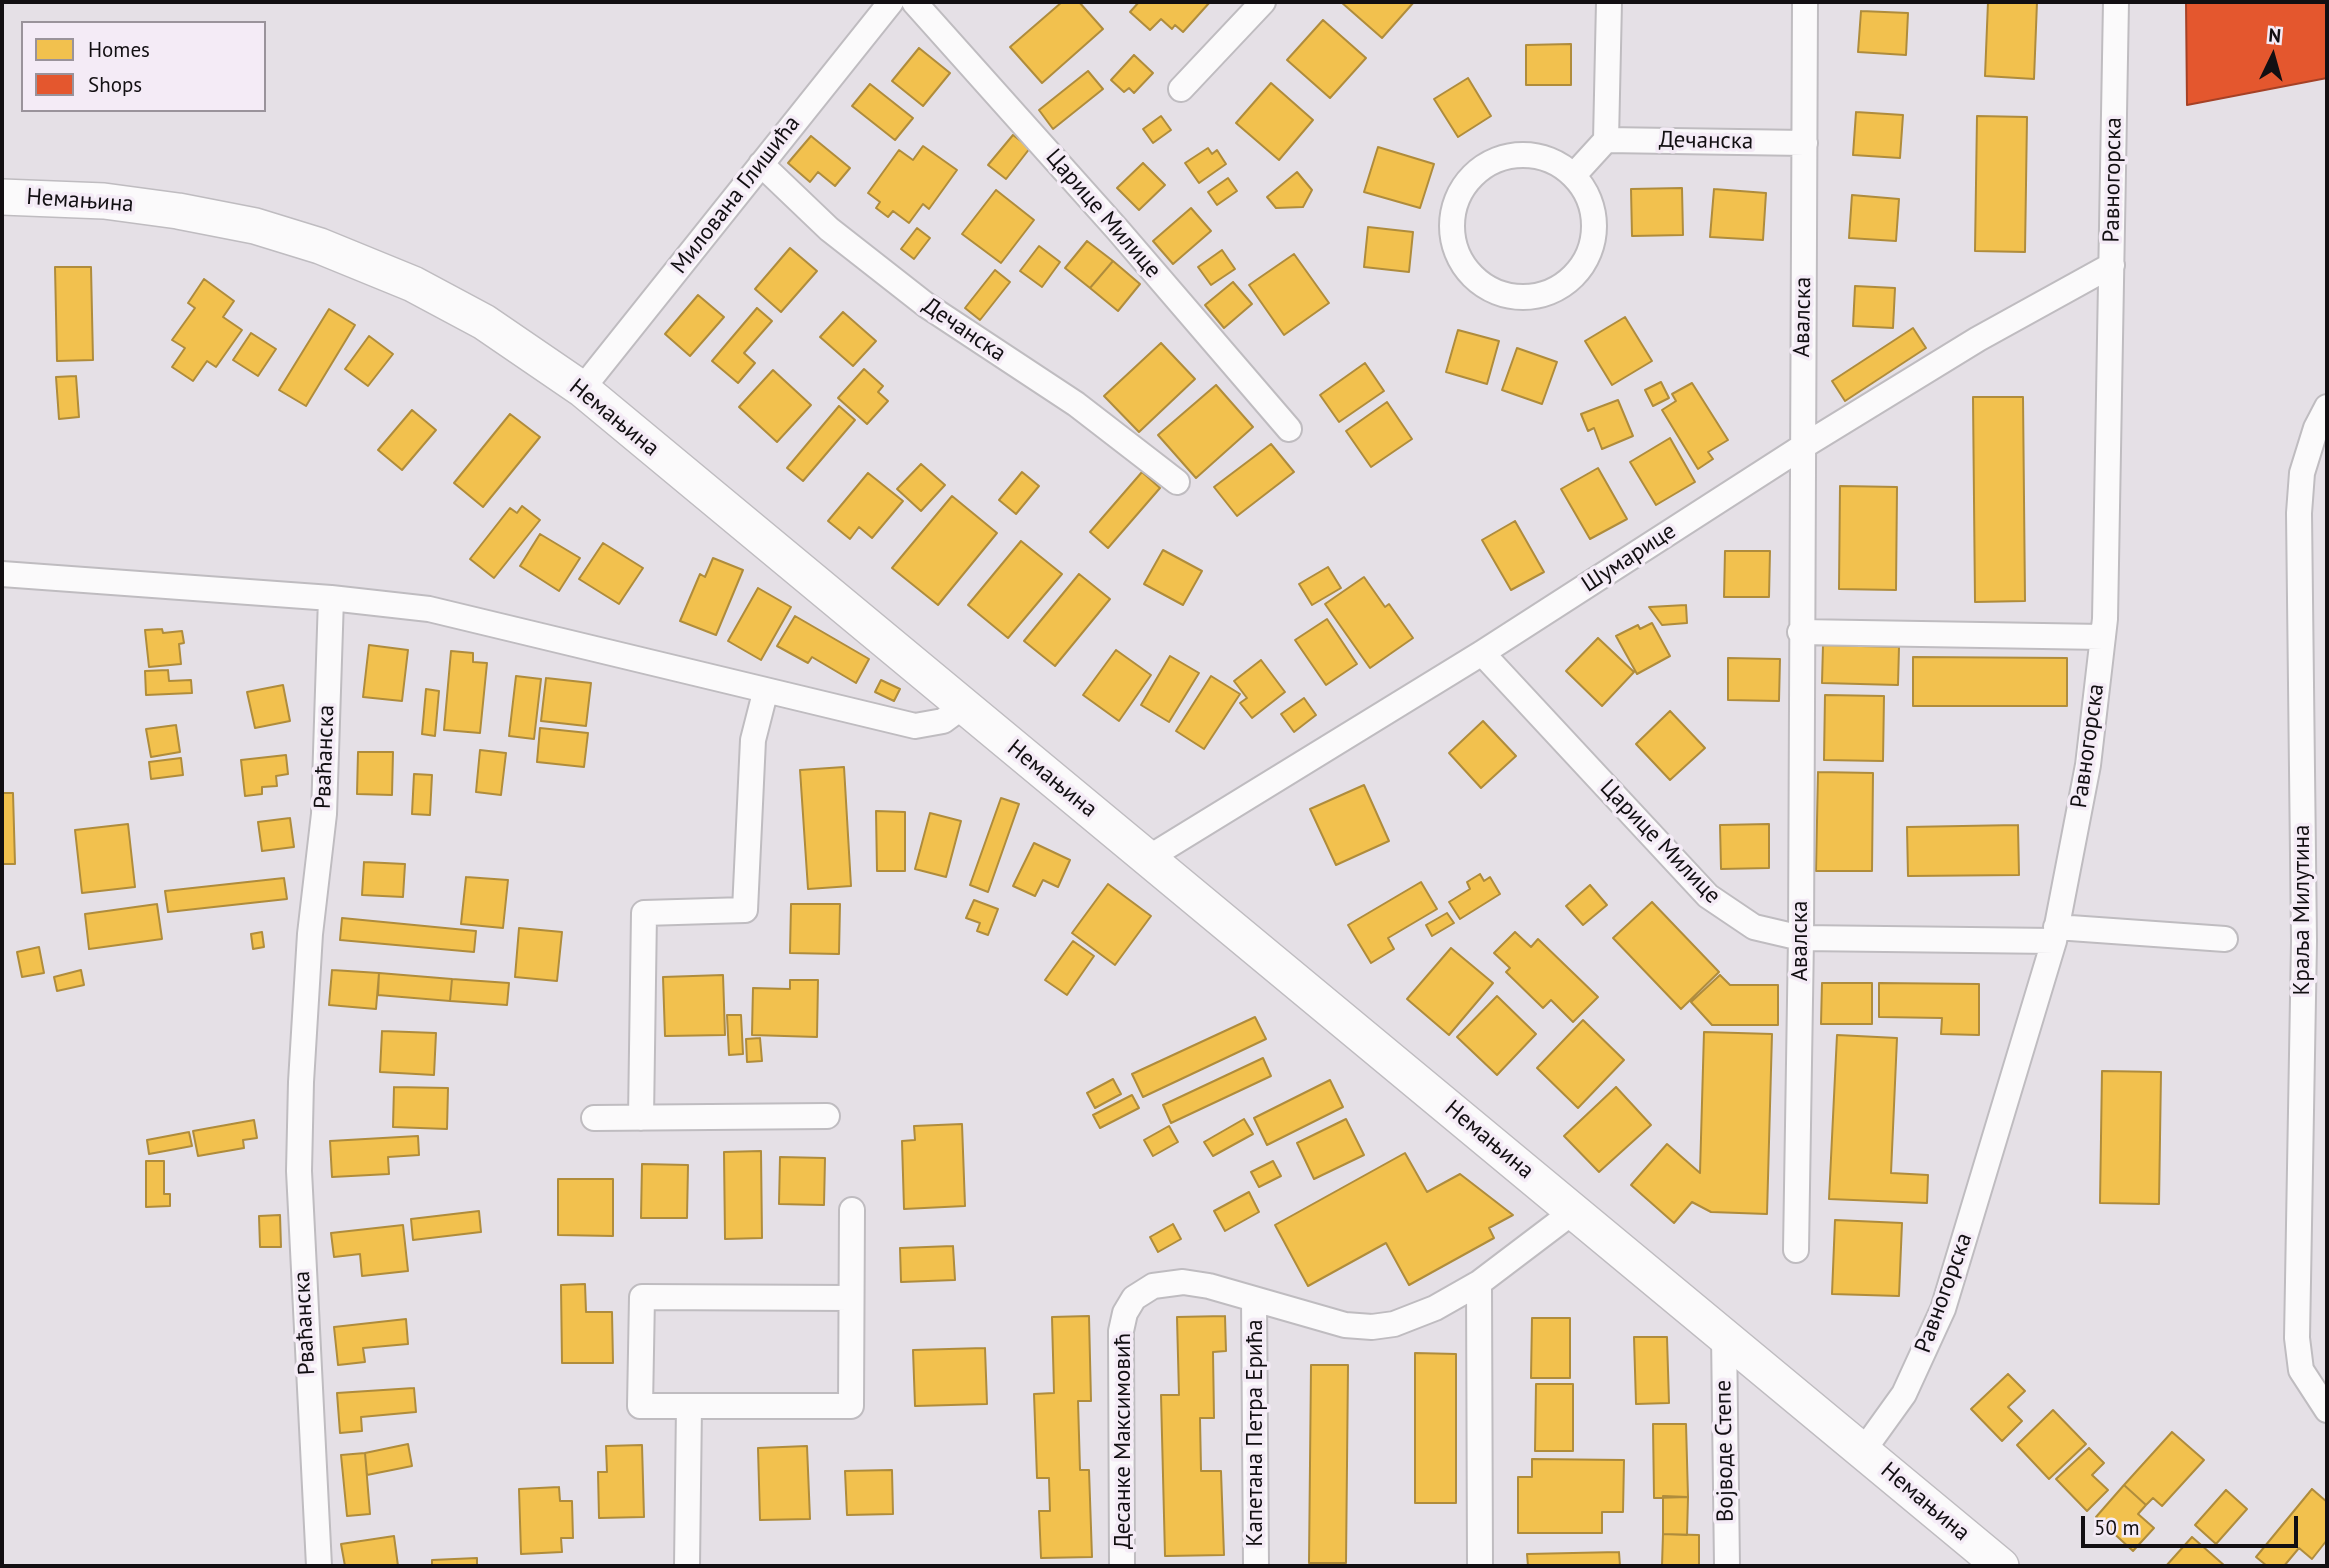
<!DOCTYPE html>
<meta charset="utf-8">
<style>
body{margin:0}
#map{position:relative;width:2329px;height:1568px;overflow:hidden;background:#e5e0e6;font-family:"PT Sans",sans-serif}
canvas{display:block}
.frame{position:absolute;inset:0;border:4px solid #120f12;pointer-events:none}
.legend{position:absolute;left:21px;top:21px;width:245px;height:91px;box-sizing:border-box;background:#f4ebf6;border:2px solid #9a939b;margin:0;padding:9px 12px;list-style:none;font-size:21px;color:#120f12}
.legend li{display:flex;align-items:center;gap:14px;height:35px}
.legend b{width:35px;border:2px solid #9a939b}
.north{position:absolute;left:2238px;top:21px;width:70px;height:70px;-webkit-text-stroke:5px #f4ebf6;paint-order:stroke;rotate:5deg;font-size:19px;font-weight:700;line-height:28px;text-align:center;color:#120f12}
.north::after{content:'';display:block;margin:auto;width:24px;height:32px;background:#120f12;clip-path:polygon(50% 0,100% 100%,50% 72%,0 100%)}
.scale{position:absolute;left:2081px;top:1516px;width:217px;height:32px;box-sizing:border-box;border:4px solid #120f12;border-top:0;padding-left:9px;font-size:21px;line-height:24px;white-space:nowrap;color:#120f12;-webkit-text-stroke:5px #f4ebf6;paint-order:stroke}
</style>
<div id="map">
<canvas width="2329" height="1568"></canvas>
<div class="frame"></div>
<ul class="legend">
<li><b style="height:19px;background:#f2c14e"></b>Homes</li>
<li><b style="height:19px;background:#e4572e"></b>Shops</li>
</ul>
<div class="north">N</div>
<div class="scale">50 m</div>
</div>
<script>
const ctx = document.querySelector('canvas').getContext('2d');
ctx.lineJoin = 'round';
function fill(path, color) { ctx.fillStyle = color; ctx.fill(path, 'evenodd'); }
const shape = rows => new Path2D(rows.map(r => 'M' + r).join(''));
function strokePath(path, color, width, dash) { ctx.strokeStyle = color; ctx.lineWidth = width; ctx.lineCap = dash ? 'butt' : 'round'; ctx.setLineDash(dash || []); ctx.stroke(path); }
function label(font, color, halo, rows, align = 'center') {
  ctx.font = font + ' "PT Sans",sans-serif'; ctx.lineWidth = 7; ctx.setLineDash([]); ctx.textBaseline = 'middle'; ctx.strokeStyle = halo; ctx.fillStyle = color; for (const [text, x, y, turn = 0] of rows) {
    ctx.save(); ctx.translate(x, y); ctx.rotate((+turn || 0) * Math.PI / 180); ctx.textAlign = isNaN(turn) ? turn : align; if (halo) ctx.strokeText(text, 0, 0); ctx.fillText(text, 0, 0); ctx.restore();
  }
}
const homes = shape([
 [1062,2,1079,2,1103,29,1042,83,1010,47,1062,2],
 [1139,2,1210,2,1183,32,1175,25,1172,29,1161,19,1150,30,1130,12,1139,2],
 [1341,2,1414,2,1382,38,1341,2],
 [1988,2,2037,2,2034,79,1985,76,1988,2],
 [1861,11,1908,13,1906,55,1858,52,1861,11],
 [1323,20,1366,58,1330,98,1287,60,1323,20],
 [1571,44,1571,85,1526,85,1526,45,1571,44],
 [919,48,950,73,923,106,892,81,919,48],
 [1134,55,1153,73,1134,93,1129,88,1124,92,1111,80,1134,55],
 [1088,71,1103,89,1053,129,1039,110,1088,71],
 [1468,78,1491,116,1458,137,1434,99,1468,78],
 [1271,83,1313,120,1279,160,1236,123,1271,83],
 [870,84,913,118,895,140,852,106,870,84],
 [1856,112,1903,115,1900,158,1853,155,1856,112],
 [1161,116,1171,130,1153,143,1143,129,1161,116],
 [1977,116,2027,117,2025,252,1975,251,1977,116],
 [1013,135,1030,148,1006,179,988,165,1013,135],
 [811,136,850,168,835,186,818,172,810,182,788,163,811,136],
 [923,146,957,170,929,209,923,204,909,223,893,211,888,217,876,208,880,202,868,193,899,150,913,160,923,146],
 [1378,147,1434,164,1420,208,1364,192,1378,147],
 [1208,148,1212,154,1217,150,1226,164,1199,183,1185,163,1208,148],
 [1143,163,1165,185,1139,210,1117,188,1143,163],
 [1297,172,1312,190,1303,207,1276,208,1267,197,1297,172],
 [1228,178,1237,191,1217,205,1208,192,1228,178],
 [1682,188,1683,235,1632,236,1631,189,1682,188],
 [1714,189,1766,193,1763,240,1710,237,1714,189],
 [996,190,1034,220,1001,263,962,234,996,190],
 [1852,195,1899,199,1896,241,1849,238,1852,195],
 [1191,208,1211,231,1173,264,1153,241,1191,208],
 [1368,227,1413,232,1409,272,1364,267,1368,227],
 [917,228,930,238,914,259,901,249,917,228],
 [1087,241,1113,261,1090,288,1065,268,1087,241],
 [1039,246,1060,262,1042,287,1020,271,1039,246],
 [790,248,817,271,781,312,755,289,790,248],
 [1222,250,1235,269,1211,285,1198,267,1222,250],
 [1294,254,1329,303,1284,335,1249,285,1294,254],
 [1113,261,1140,284,1118,311,1090,288,1113,261],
 [55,267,91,267,93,360,57,361,55,267],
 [995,270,1010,282,980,320,965,308,995,270],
 [204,279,234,301,223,317,242,330,216,367,207,361,193,381,172,367,185,348,172,340,195,308,188,303,204,279],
 [1233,282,1252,304,1224,328,1205,305,1233,282],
 [1855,286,1895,288,1893,328,1853,326,1855,286],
 [698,295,724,317,690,356,665,334,698,295],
 [757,308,772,321,744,353,755,363,738,383,712,361,757,308],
 [329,309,355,325,306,406,279,390,329,309],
 [843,312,876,341,853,366,820,337,843,312],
 [1625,317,1652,361,1612,385,1585,341,1625,317],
 [1913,328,1926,348,1845,401,1832,381,1913,328],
 [1458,330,1499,341,1487,384,1446,372,1458,330],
 [251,333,276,349,258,376,233,360,251,333],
 [369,336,393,354,368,386,345,369,369,336],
 [1161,343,1195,379,1139,432,1104,396,1161,343],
 [1517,348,1557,362,1542,404,1502,390,1517,348],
 [1365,363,1384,391,1339,422,1320,395,1365,363],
 [864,369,883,386,878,392,888,401,867,424,838,398,864,369],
 [773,370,811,405,777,442,739,407,773,370],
 [76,376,79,417,59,419,56,377,76,376],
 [1661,382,1669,398,1653,406,1645,390,1661,382],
 [1692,383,1728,440,1708,452,1713,459,1698,469,1662,410,1676,401,1672,394,1692,383],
 [1216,385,1253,427,1196,478,1158,435,1216,385],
 [1973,397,2023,397,2025,601,1975,602,1973,397],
 [1618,400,1633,436,1602,449,1594,428,1588,431,1581,414,1618,400],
 [1387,402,1412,439,1371,467,1346,431,1387,402],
 [839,406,855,420,803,481,787,468,839,406],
 [412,410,436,430,402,470,378,450,412,410],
 [510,414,540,437,483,507,454,483,510,414],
 [1670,438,1695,482,1656,505,1630,462,1670,438],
 [1271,444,1294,472,1237,516,1214,487,1271,444],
 [921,464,945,485,921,511,897,489,921,464],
 [1598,468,1627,519,1590,539,1561,489,1598,468],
 [1022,472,1039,486,1016,514,999,500,1022,472],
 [1142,472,1160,488,1108,548,1090,532,1142,472],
 [868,473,903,501,872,538,859,527,850,539,828,521,868,473],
 [1840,486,1897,487,1896,590,1839,589,1840,486],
 [952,496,997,533,938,605,892,568,952,496],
 [522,506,540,520,494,578,470,559,510,508,517,513,522,506],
 [1515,521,1544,572,1511,590,1482,540,1515,521],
 [540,534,580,558,559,591,520,566,540,534],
 [1021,541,1062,574,1008,638,968,605,1021,541],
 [603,543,643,568,619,604,579,579,603,543],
 [1163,550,1202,571,1183,605,1144,584,1163,550],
 [1725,551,1770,551,1769,597,1724,597,1725,551],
 [713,558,743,570,716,635,680,621,700,574,705,577,713,558],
 [1328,567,1341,588,1312,605,1299,584,1328,567],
 [1079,574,1110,599,1055,666,1024,641,1079,574],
 [1364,577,1385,607,1389,604,1413,638,1370,668,1325,604,1364,577],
 [758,588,791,607,761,660,728,641,758,588],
 [1686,605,1687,623,1662,625,1649,607,1686,605],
 [795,616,869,659,856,683,812,657,808,663,777,646,795,616],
 [1327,619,1357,664,1326,685,1295,640,1327,619],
 [1652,623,1670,656,1637,674,1616,636,1638,625,1640,629,1652,623],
 [162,629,163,633,182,631,184,643,179,644,181,664,149,667,145,630,162,629],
 [1598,638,1634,672,1602,706,1566,671,1598,638],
 [369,645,408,650,402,701,363,697,369,645],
 [1823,645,1899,647,1898,685,1822,683,1823,645],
 [1116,650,1151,675,1119,721,1083,695,1116,650],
 [451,651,473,653,473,662,487,663,480,733,444,730,451,651],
 [1170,656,1199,673,1169,722,1141,705,1170,656],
 [1913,657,2067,658,2067,706,1913,706,1913,657],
 [1728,658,1780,659,1779,701,1728,700,1728,658],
 [1261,660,1285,692,1252,718,1240,703,1247,698,1234,681,1261,660],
 [168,670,169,681,191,680,192,693,146,695,145,671,168,670],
 [516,676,541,679,534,739,509,736,516,676],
 [1211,676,1240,694,1204,749,1176,731,1211,676],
 [546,678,591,683,586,726,541,721,546,678],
 [881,680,900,689,894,701,875,692,881,680],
 [283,685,290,721,255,728,247,692,283,685],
 [426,689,439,691,435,736,422,734,426,689],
 [1825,695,1884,696,1883,761,1824,760,1825,695],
 [1304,698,1316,715,1294,732,1281,714,1304,698],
 [1670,711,1705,748,1670,780,1636,744,1670,711],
 [1483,721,1516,756,1481,788,1449,753,1483,721],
 [176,725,180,752,151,757,146,729,176,725],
 [540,728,588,733,584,767,537,762,540,728],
 [480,750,506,753,501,795,476,792,480,750],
 [358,752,393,752,392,795,357,794,358,752],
 [286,755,288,774,276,776,277,786,262,787,262,794,245,796,241,760,286,755],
 [181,758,183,775,151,779,149,762,181,758],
 [844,767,851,886,808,889,800,770,844,767],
 [1818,772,1873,773,1872,871,1816,871,1818,772],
 [414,774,432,775,430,815,412,814,414,774],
 [1364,785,1389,841,1336,865,1310,809,1364,785],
 [2,793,13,793,15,864,2,864,2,793],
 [1001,798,1019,804,988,892,970,885,1001,798],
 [876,811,905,812,905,871,877,871,876,811],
 [930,813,961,821,946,877,915,869,930,813],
 [290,818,294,847,262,851,258,822,290,818],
 [128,824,135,887,82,893,75,830,128,824],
 [1769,824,1769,868,1721,869,1720,825,1769,824],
 [2018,825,2019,875,1908,876,1907,827,2018,825],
 [1034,843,1070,860,1058,887,1043,880,1035,896,1013,886,1034,843],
 [364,862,405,864,403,897,362,895,364,862],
 [1480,874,1484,881,1490,877,1500,894,1460,919,1449,902,1470,889,1467,882,1480,874],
 [466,877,508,880,503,928,461,924,466,877],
 [284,878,287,899,168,912,165,891,284,878],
 [1421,882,1437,909,1388,938,1394,949,1371,963,1348,925,1421,882],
 [1108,884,1151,916,1115,965,1072,933,1108,884],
 [1590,885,1607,905,1583,925,1566,906,1590,885],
 [974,900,998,909,988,935,977,931,980,923,966,918,974,900],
 [1652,902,1719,972,1681,1009,1613,938,1652,902],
 [157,904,162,939,89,949,85,914,157,904],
 [791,904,840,904,839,954,790,953,791,904],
 [1447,913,1454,923,1432,936,1426,925,1447,913],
 [342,918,476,931,474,952,340,940,342,918],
 [519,928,562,932,557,981,515,977,519,928],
 [262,932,264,947,253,949,251,934,262,932],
 [1515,932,1531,947,1538,939,1598,997,1573,1022,1551,1000,1543,1008,1506,972,1510,968,1494,953,1515,932],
 [1073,941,1094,956,1067,995,1045,980,1073,941],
 [39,947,44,973,22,977,17,952,39,947],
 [1451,948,1493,983,1449,1035,1407,999,1451,948],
 [81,970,84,985,57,991,54,977,81,970],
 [332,970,379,973,376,1009,329,1005,332,970],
 [379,973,452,979,450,1001,378,995,379,973],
 [723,975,725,1035,665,1036,663,977,723,975],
 [1720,975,1730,985,1778,985,1778,1025,1712,1025,1691,1002,1720,975],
 [452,979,509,983,507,1005,450,1001,452,979],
 [790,980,818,980,817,1037,752,1035,753,988,790,989,790,980],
 [1822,983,1872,983,1872,1024,1821,1024,1822,983],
 [1879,983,1979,984,1979,1035,1941,1034,1942,1018,1879,1017,1879,983],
 [1497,996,1536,1034,1497,1075,1457,1037,1497,996],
 [727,1015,741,1015,743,1054,729,1055,727,1015],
 [1255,1017,1266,1039,1143,1097,1132,1074,1255,1017],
 [1583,1020,1624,1060,1578,1108,1537,1068,1583,1020],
 [382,1031,436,1033,434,1075,380,1072,382,1031],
 [1704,1032,1772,1034,1767,1214,1711,1212,1692,1202,1674,1223,1631,1185,1667,1144,1700,1173,1704,1032],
 [1837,1035,1897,1038,1891,1173,1928,1175,1927,1203,1829,1199,1837,1035],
 [760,1038,762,1061,747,1062,746,1039,760,1038],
 [1263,1058,1271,1076,1171,1123,1163,1105,1263,1058],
 [2102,1071,2161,1072,2159,1204,2100,1203,2102,1071],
 [1113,1079,1121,1094,1095,1108,1087,1093,1113,1079],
 [1330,1080,1343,1107,1267,1145,1254,1118,1330,1080],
 [394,1087,448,1088,447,1129,393,1127,394,1087],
 [1616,1087,1651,1125,1599,1172,1564,1136,1616,1087],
 [1132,1095,1139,1108,1100,1128,1093,1115,1132,1095],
 [1244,1119,1253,1134,1213,1156,1204,1142,1244,1119],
 [1346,1119,1364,1155,1314,1179,1297,1143,1346,1119],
 [254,1120,257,1138,243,1140,244,1148,198,1156,193,1131,254,1120],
 [962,1124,965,1206,904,1209,902,1141,915,1140,914,1126,962,1124],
 [1169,1126,1178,1142,1153,1156,1144,1140,1169,1126],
 [189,1132,192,1146,149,1154,147,1140,189,1132],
 [418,1136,419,1155,388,1157,389,1174,332,1177,330,1141,418,1136],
 [761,1151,762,1238,725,1239,724,1152,761,1151],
 [1405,1153,1427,1192,1460,1174,1513,1215,1489,1228,1494,1238,1409,1285,1386,1243,1308,1286,1275,1225,1405,1153],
 [780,1157,825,1158,824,1205,779,1204,780,1157],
 [146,1161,164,1161,164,1194,170,1194,170,1206,146,1207,146,1161],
 [1273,1161,1281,1176,1259,1187,1251,1172,1273,1161],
 [642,1164,688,1165,687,1218,641,1218,642,1164],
 [558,1179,613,1179,613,1236,558,1235,558,1179],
 [1249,1192,1259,1212,1225,1231,1214,1211,1249,1192],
 [479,1211,481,1232,413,1240,411,1219,479,1211],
 [280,1215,281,1247,260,1247,259,1216,280,1215],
 [1835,1220,1902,1223,1899,1296,1832,1294,1835,1220],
 [1173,1224,1181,1239,1158,1252,1150,1237,1173,1224],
 [403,1225,408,1271,362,1276,360,1254,334,1257,331,1233,403,1225],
 [953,1246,955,1280,901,1282,900,1248,953,1246],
 [585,1284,586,1312,612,1312,613,1363,562,1363,561,1285,585,1284],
 [1089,1316,1091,1401,1078,1401,1080,1470,1089,1470,1092,1557,1041,1558,1039,1511,1050,1511,1049,1478,1037,1478,1034,1394,1054,1393,1052,1317,1089,1316],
 [1225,1316,1226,1351,1213,1352,1214,1418,1200,1418,1201,1471,1221,1471,1224,1555,1165,1556,1161,1395,1179,1395,1177,1317,1225,1316],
 [1532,1318,1570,1318,1570,1378,1531,1378,1532,1318],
 [406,1319,408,1344,363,1348,365,1362,338,1365,334,1327,406,1319],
 [1634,1337,1667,1337,1669,1403,1636,1404,1634,1337],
 [985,1348,987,1404,915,1406,913,1350,985,1348],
 [1415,1353,1456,1354,1456,1503,1415,1503,1415,1353],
 [1311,1365,1348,1365,1346,1563,1309,1563,1311,1365],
 [2008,1374,2025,1391,2008,1407,2022,1421,2002,1441,1971,1409,2008,1374],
 [1536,1384,1573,1384,1573,1451,1535,1451,1536,1384],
 [414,1388,416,1412,361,1417,362,1431,340,1433,337,1393,414,1388],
 [2053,1410,2086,1444,2049,1479,2017,1445,2053,1410],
 [1653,1424,1686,1424,1688,1497,1654,1498,1653,1424],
 [2172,1432,2204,1460,2162,1506,2153,1498,2146,1505,2124,1485,2172,1432],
 [408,1444,412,1466,367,1475,365,1453,408,1444],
 [642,1445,644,1517,599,1518,598,1472,607,1472,606,1446,642,1445],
 [807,1446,810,1519,760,1520,758,1448,807,1446],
 [2089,1448,2104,1463,2092,1475,2108,1490,2087,1511,2056,1479,2089,1448],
 [365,1453,370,1514,347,1516,341,1455,365,1453],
 [1532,1459,1624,1460,1623,1512,1602,1512,1602,1533,1518,1533,1518,1477,1532,1477,1532,1459],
 [892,1470,893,1514,847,1515,845,1471,892,1470],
 [2124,1485,2146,1505,2138,1514,2154,1528,2133,1551,2096,1517,2124,1485],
 [559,1487,560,1501,572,1501,573,1538,561,1538,562,1552,521,1554,519,1489,559,1487],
 [2312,1489,2327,1502,2327,1540,2312,1559,2299,1548,2284,1566,2267,1566,2256,1557,2312,1489],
 [2226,1490,2247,1509,2216,1544,2195,1525,2226,1490],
 [1663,1496,1688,1497,1687,1535,1663,1534,1663,1496],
 [1663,1534,1699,1535,1699,1566,1662,1566,1663,1534],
 [394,1536,398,1566,345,1566,341,1544,394,1536],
 [2192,1537,2225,1566,2166,1566,2192,1537],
 [1619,1552,1620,1566,1528,1566,1527,1554,1619,1552],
 [477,1558,477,1566,432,1566,432,1560,477,1558]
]);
const shops = shape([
 [2186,2,2327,2,2327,78,2187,105,2186,2]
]);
const street = shape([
 [914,2,1117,229,1289,429],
 [1181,89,1263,2],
 [1606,140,1609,2],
 '1452 226a71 71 0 1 1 142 0a71 71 0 1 1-142 0Z',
 [761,164,829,229,926,305,1076,404,1177,482],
 [1574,175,1606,140,1805,143],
 [582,389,891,2],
 [2327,407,2316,428,2302,473,2299,513,2304,941,2297,1338,2301,1370,2327,1410],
 [2,574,331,598,429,609,915,726,943,721,962,707],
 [1800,632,2103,637],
 [1482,653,1708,896,1754,927,1801,938,2054,941],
 [1150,857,1482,653,1802,447,1978,339,2112,265],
 [2056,927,2225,939],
 [594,1118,827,1116],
 [641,1118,644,913,745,910,753,740,765,693],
 [1796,1250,1801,938,1805,2],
 [1479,1283,1480,1566],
 [851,1298,642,1297,640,1406,851,1406,852,1210],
 [1254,1300,1256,1566],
 [1724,1335,1727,1566],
 [1863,1451,1904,1394,1943,1309,2054,941,2088,765,2105,619,2116,2],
 [319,1566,299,1171,301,1082,310,934,324,814,331,598],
 [687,1566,689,1406],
 [1122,1566,1121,1331,1125,1313,1134,1298,1153,1286,1183,1282,1209,1286,1345,1325,1372,1327,1394,1324,1435,1308,1479,1283,1574,1211]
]);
const secondary = shape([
 [2,197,104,201,178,211,255,226,320,246,413,284,484,322,582,389,2001,1566]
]);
const streetNames = [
 ["Дечанска",1706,141,1],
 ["Равногорска",2113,180,-89],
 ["Милована Глишића",736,195,-52],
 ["Немањина",80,201,4],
 ["Царице Милице",1103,214,49],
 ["Авалска",1803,317,-89],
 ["Дечанска",964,330,34],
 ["Немањина",614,418,39],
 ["Шумарице",1629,558,-33],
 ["Равногорска",2088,746,-82],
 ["Рваћанска",325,757,-88],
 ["Немањина",1052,779,39],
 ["Царице Милице",1660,842,46],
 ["Краља Милутина",2302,910,-90],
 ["Авалска",1800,941,-90],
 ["Немањина",1489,1140,40],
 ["Равногорска",1944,1293,-70],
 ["Рваћанска",305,1323,-93],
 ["Капетана Петра Ерића",1255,1433,-90],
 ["Десанке Максимовић",1123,1441,-90],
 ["Војводе Степе",1725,1451,-91],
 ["Немањина",1925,1502,40]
];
fill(homes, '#f2c14e');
strokePath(homes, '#af8c3c', 2);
fill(shops, '#e4572e');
strokePath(shops, '#a54126', 2);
strokePath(street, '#bfbcc0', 28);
strokePath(secondary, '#bfbcc0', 38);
strokePath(street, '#fbfafb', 24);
strokePath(secondary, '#fbfafb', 35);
label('23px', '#120f12', '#f4ebf6', streetNames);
</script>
